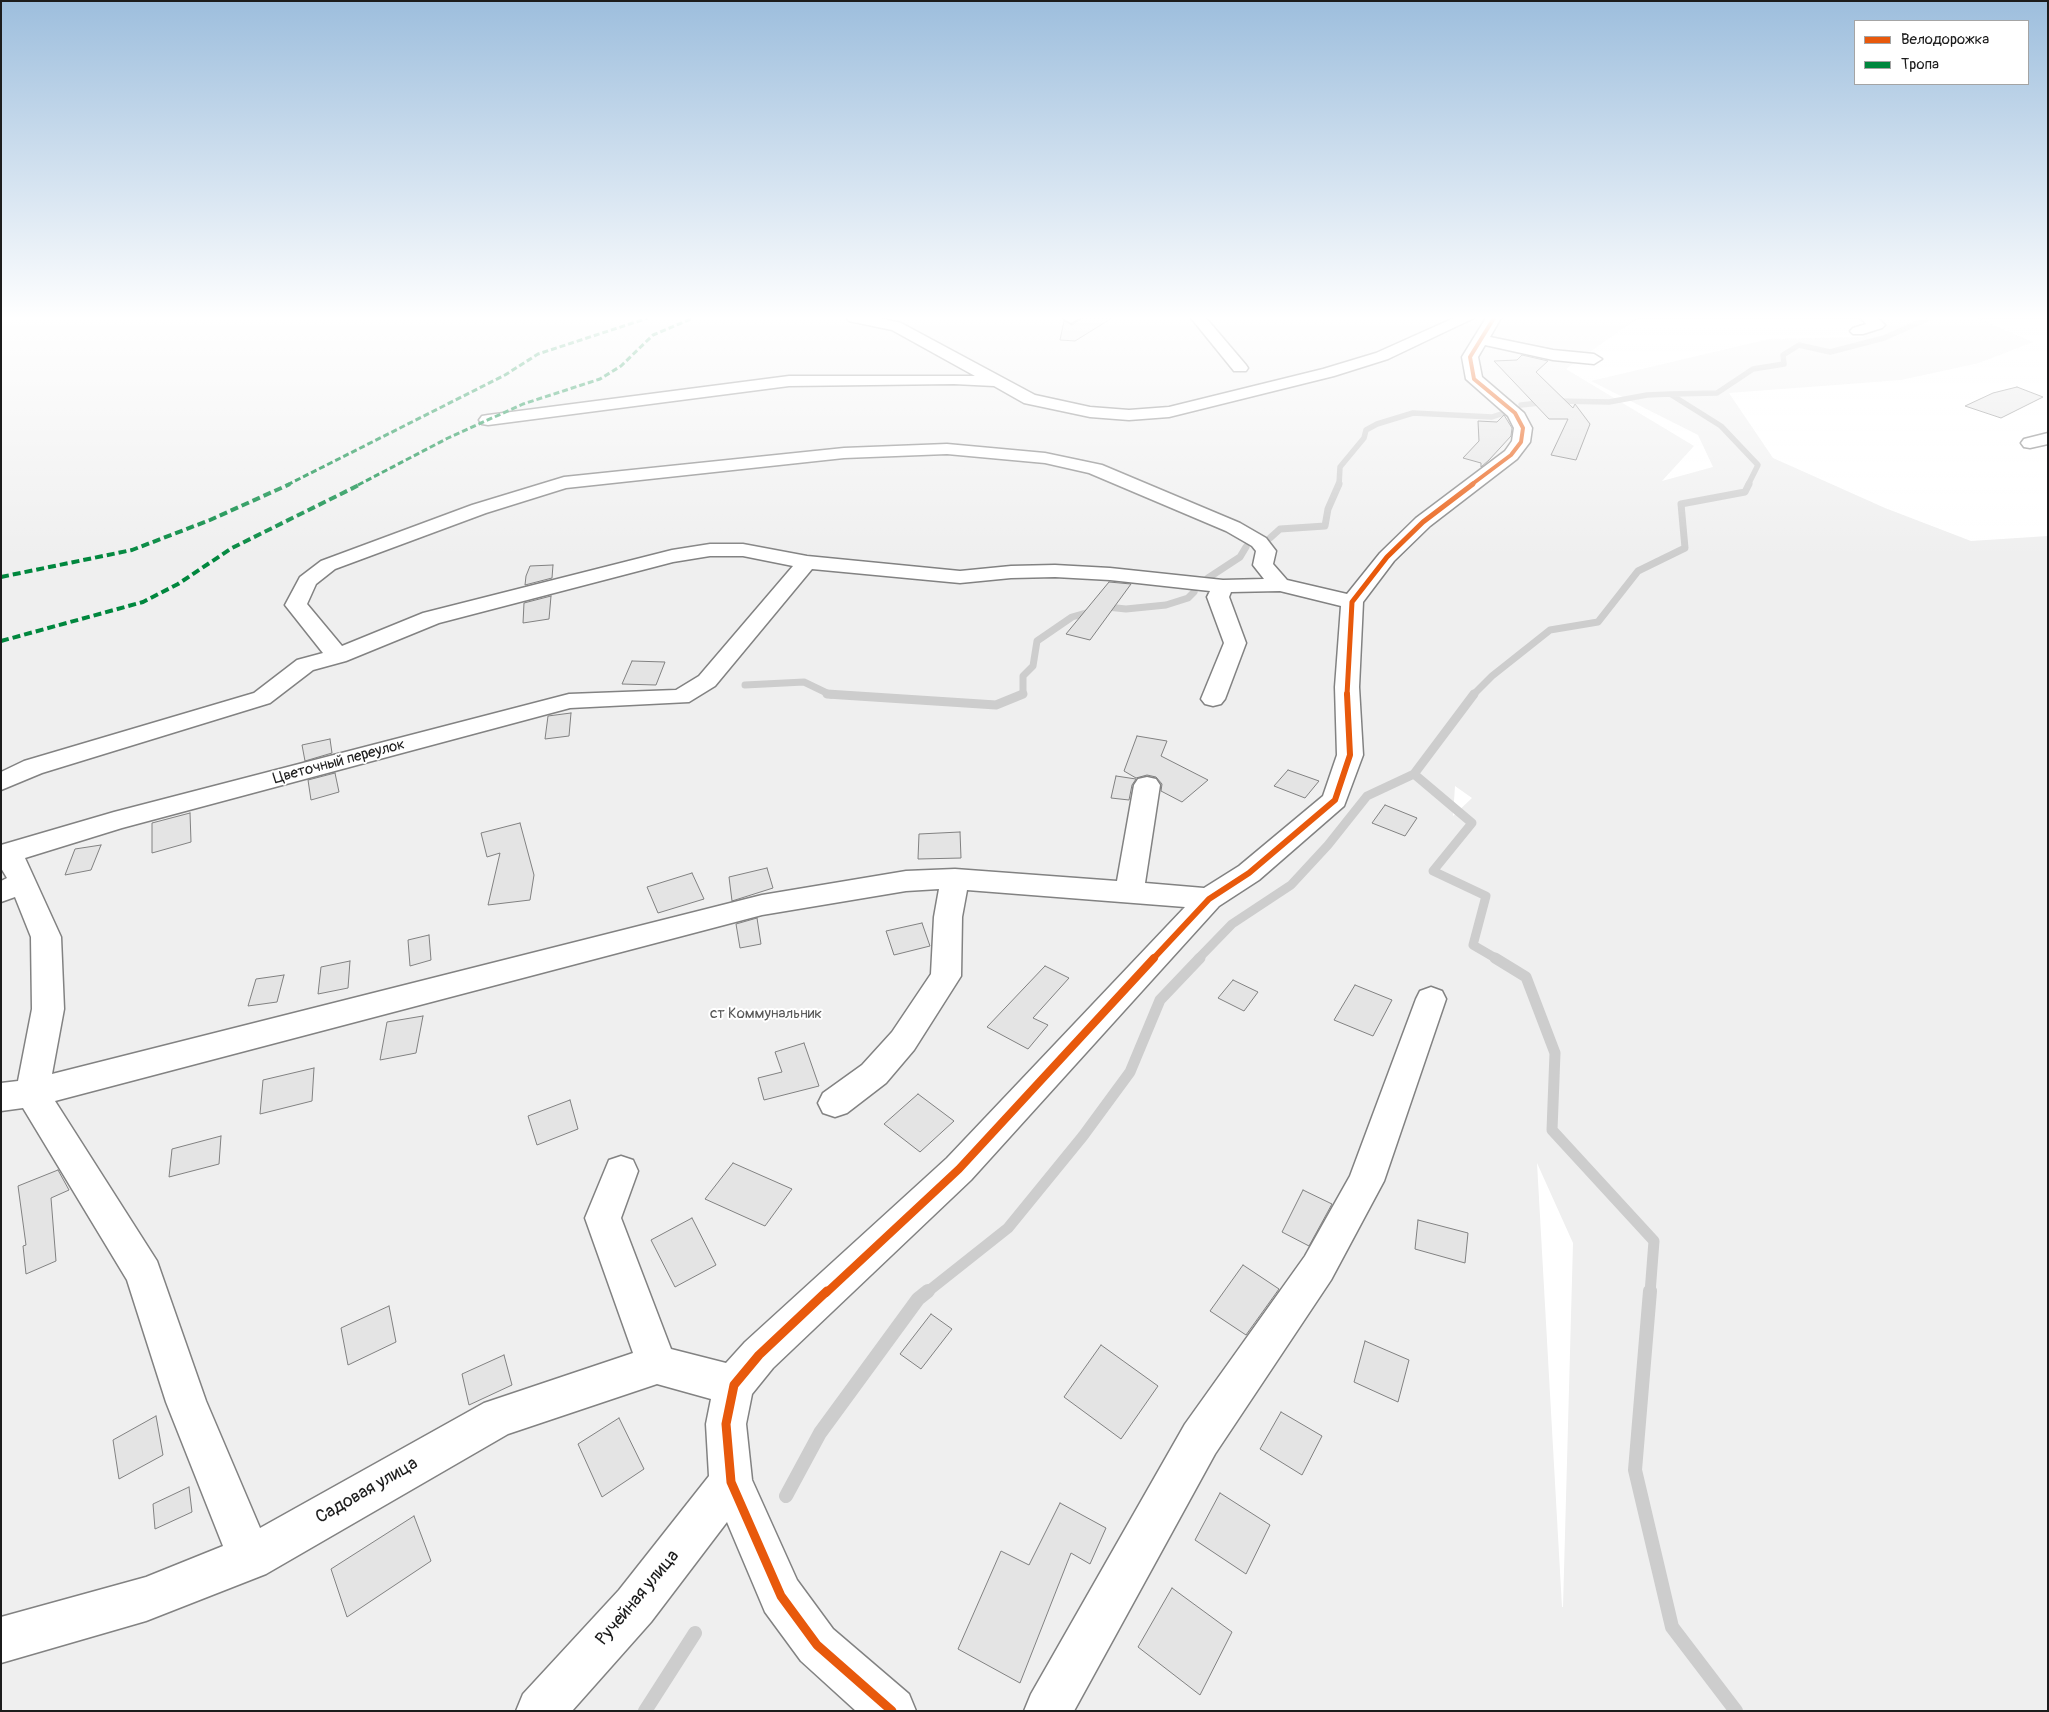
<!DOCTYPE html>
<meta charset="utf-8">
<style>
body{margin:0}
#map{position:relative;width:2049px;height:1712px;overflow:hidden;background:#fff;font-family:Pangolin,sans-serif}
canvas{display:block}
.frame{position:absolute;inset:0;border:2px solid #1c1c1c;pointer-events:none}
.legend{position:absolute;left:1854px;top:20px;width:175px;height:65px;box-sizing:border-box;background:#fff;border:1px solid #a4a4a4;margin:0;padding:6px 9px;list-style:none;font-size:15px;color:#1c1c1c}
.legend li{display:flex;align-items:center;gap:10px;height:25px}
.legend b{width:25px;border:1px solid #a4a4a4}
</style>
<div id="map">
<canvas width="2049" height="1712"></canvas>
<div class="frame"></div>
<ul class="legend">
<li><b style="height:6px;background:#e8590c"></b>Велодорожка</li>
<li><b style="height:6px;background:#00873e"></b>Тропа</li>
</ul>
</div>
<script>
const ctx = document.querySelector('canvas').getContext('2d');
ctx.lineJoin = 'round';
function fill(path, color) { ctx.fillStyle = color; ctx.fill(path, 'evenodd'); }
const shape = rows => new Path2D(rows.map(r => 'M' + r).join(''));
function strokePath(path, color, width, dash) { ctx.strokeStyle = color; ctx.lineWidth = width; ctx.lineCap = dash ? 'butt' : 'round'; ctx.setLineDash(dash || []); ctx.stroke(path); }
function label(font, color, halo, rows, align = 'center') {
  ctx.font = font + ' Pangolin,sans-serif'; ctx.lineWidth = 4; ctx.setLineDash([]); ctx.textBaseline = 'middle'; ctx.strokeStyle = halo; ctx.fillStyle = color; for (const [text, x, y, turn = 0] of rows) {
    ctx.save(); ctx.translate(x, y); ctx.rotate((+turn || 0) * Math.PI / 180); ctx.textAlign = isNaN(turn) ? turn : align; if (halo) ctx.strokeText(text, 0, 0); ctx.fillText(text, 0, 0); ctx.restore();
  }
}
const green = shape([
 [1,318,1638,318,1566,369,1694,446,1662,481,1713,467,1698,435,1591,381,1769,339,1863,337,1881,321,1875,318,1977,318,2033,342,1979,363,1901,380,1729,393,1773,458,1885,508,1971,541,2048,536,2048,1711,1,1711],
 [1455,786,1472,798,1453,816],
 [1537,1163,1573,1243,1563,1607,1562,1607]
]);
const streamFar4 = shape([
 [1521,405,1557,401,1609,402,1647,395,1670,394],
 [1339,485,1340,467,1364,438,1366,430,1377,424,1413,413,1492,417,1501,414],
 [1748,485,1758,465,1721,426,1670,394,1717,393,1753,369,1784,364,1783,355,1799,345,1830,352,1884,338,1929,318]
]);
const streamFar3 = shape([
 [1270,538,1280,529,1325,526,1328,509,1339,484],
 [1208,578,1240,557,1246,547],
 [745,685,804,682,831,695],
 [1020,695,1023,694,1023,676,1033,666,1037,641,1072,617,1107,607,1126,609,1166,605,1188,598,1194,592],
 [1473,695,1492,676,1550,630,1598,622,1638,571,1685,548,1681,504,1745,492,1749,484]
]);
const streamFar2 = shape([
 [827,694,996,705,1023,694],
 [1474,694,1414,774,1472,823,1433,871,1486,896,1473,945,1497,959],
 [1198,959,1232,924,1291,885,1328,845,1367,796,1414,774]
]);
const streamFar1 = shape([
 [1495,958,1526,977,1555,1053,1552,1130,1654,1241,1650,1293],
 [926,1293,1008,1228,1083,1136,1130,1072,1160,1000,1200,958]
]);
const stream = shape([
 [1650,1291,1635,1470,1672,1627,1736,1711],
 [786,1496,820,1433,918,1299,928,1291],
 [645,1711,695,1633]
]);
const building = shape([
 [1082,318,1112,318,1075,341,1060,340,1064,321,1072,325,1082,318],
 [1522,355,1548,361,1536,372,1573,408,1575,404,1590,424,1576,460,1551,455,1568,419,1549,419,1494,361,1517,360,1522,355],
 [2017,387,2043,397,2001,418,1965,406,1993,393,2017,387],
 [1504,415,1512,428,1511,436,1489,460,1481,467,1481,463,1463,458,1479,441,1478,421,1497,422,1504,415],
 [553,565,552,578,525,585,526,576,530,566,553,565],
 [1109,582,1131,584,1090,640,1066,634,1109,582],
 [551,596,549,619,523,623,524,603,551,596],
 [632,661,665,662,656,685,622,684,632,661],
 [571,713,569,736,545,739,548,716,571,713],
 [1137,736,1167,741,1161,756,1208,780,1182,802,1161,791,1162,784,1156,777,1147,775,1136,778,1124,771,1137,736],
 [330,739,332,753,305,761,302,745,330,739],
 [1288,770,1319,781,1305,798,1274,786,1288,770],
 [335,773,339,792,311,800,308,780,335,773],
 [1116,776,1136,779,1132,785,1129,800,1111,798,1116,776],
 [1385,805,1417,818,1405,836,1372,823,1385,805],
 [190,813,191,842,152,853,152,823,190,813],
 [520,823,534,875,530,900,488,905,500,853,487,857,481,833,520,823],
 [960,832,961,858,918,859,919,834,960,832],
 [101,845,91,870,65,875,75,849,101,845],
 [767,868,773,888,732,901,729,877,767,868],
 [692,873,704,899,658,913,647,887,692,873],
 [757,918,761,944,740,948,736,924,757,918],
 [922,923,930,946,894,955,886,931,922,923],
 [429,935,431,960,410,966,408,940,429,935],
 [350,961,348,988,318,994,321,967,350,961],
 [1045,966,1069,978,1033,1018,1048,1025,1028,1049,987,1027,1045,966],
 [284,975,277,1002,248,1006,256,979,284,975],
 [1233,980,1258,992,1244,1011,1218,998,1233,980],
 [1355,985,1392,1000,1373,1036,1334,1020,1355,985],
 [423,1016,416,1053,380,1060,387,1022,423,1016],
 [804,1043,819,1086,764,1100,758,1078,782,1072,775,1052,804,1043],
 [314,1068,312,1101,260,1114,263,1080,314,1068],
 [918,1094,954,1121,920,1152,884,1124,918,1094],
 [570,1100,578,1129,537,1145,528,1116,570,1100],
 [221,1136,219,1164,169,1177,172,1149,221,1136],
 [733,1163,792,1189,765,1226,705,1199,733,1163],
 [58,1170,69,1190,51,1198,56,1261,26,1274,23,1246,26,1245,18,1186,58,1170],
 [1303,1190,1332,1204,1309,1246,1282,1232,1303,1190],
 [692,1218,716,1265,675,1287,651,1240,692,1218],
 [1418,1220,1468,1233,1465,1263,1415,1249,1418,1220],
 [1243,1265,1279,1289,1246,1335,1210,1311,1243,1265],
 [389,1306,396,1342,348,1365,341,1328,389,1306],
 [931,1314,952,1329,921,1369,900,1354,931,1314],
 [1365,1341,1409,1360,1398,1402,1354,1382,1365,1341],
 [1101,1345,1158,1386,1121,1439,1064,1397,1101,1345],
 [504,1355,512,1385,469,1405,462,1374,504,1355],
 [1281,1412,1322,1436,1302,1475,1260,1449,1281,1412],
 [156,1416,163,1455,119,1479,113,1440,156,1416],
 [619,1418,644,1469,602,1497,578,1444,619,1418],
 [189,1487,192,1512,155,1529,153,1504,189,1487],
 [1220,1493,1270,1525,1246,1574,1195,1540,1220,1493],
 [1060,1503,1106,1528,1090,1564,1071,1553,1020,1683,958,1649,1001,1551,1029,1565,1060,1503],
 [414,1516,431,1561,347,1617,331,1569,414,1516],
 [1172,1588,1232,1632,1200,1695,1138,1647,1172,1588]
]);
const minor = shape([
 [847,318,880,318,901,323,1035,395,1090,407,1129,410,1169,407,1323,369,1376,353,1454,318,1474,318,1388,359,1334,376,1169,417,1129,420,1090,417,1024,403,994,386,954,384,789,386,488,425,482,424,479,420,482,416,488,415,789,376,975,376,892,330,849,321,847,318],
 [1080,318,1071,323,1064,319,1064,318,1080,318],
 [1191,318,1206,318,1246,365,1248,368,1246,371,1234,371,1191,318],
 [1486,318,1501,318,1490,337,1553,350,1594,354,1602,359,1594,364,1553,360,1485,345,1478,357,1482,377,1524,413,1532,428,1530,442,1517,459,1430,526,1394,561,1363,602,1359,687,1363,755,1344,806,1259,880,1219,906,971,1180,773,1368,752,1394,746,1424,752,1480,797,1580,833,1629,909,1694,916,1711,856,1711,801,1661,765,1612,727,1522,651,1622,572,1711,516,1711,523,1694,619,1590,709,1476,706,1424,711,1399,657,1384,508,1434,266,1574,146,1621,1,1663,1,1617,146,1577,223,1546,166,1402,127,1280,23,1108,1,1111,1,1083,18,1081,32,1009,31,937,15,897,1,902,1,881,7,878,1,868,1,845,114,812,569,694,676,690,699,676,793,566,743,556,710,556,673,562,439,623,346,661,313,670,270,703,42,773,1,790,1,772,24,761,254,693,297,660,323,653,285,605,300,577,321,561,472,505,564,477,844,448,947,444,1045,453,1102,465,1240,523,1266,538,1276,551,1273,564,1287,580,1347,594,1380,553,1416,518,1505,451,1512,441,1514,428,1508,416,1466,379,1462,357,1486,318],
 [947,454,1045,463,1089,473,1226,531,1252,546,1256,551,1253,565,1264,579,1223,580,1110,568,1055,565,1011,566,960,571,807,556,743,544,710,544,672,550,423,613,342,646,307,604,316,584,335,569,486,513,566,488,844,458,947,454],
 [812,569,960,583,1011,578,1055,577,1110,580,1210,591,1207,597,1224,643,1201,699,1205,704,1213,706,1221,704,1225,699,1246,643,1229,597,1231,592,1280,591,1341,606,1335,687,1337,755,1323,796,1239,866,1204,888,1145,883,1160,785,1156,779,1147,777,1138,779,1134,785,1117,881,955,869,906,871,762,895,52,1074,64,1009,61,937,25,858,122,828,570,708,689,702,715,686,812,569],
 [939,889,934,917,931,974,892,1032,862,1065,823,1093,818,1103,823,1113,835,1117,847,1113,886,1083,914,1050,961,976,962,917,967,890,1185,907,947,1158,745,1342,726,1363,671,1349,621,1218,638,1171,633,1160,621,1156,609,1160,585,1218,633,1353,484,1403,260,1528,206,1401,157,1261,55,1101,762,915,906,891,939,889],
 [1861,318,1878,318,1885,325,1882,328,1863,334,1853,334,1850,331,1853,328,1866,324,1861,318],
 [2048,433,2048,444,2030,448,2024,447,2021,443,2024,439,2048,433],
 [1431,987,1442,991,1446,999,1384,1181,1331,1280,1215,1454,1074,1711,1024,1711,1031,1694,1185,1424,1305,1256,1350,1176,1416,999,1420,991,1431,987]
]);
const quietFar1 = shape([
 [287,485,505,375,538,354,648,318],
 [358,485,448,438,523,404,600,379,621,366,653,335,693,318]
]);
const quiet = shape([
 [1,577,132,550,210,520,290,484],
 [1,641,143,602,178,584,232,548,361,484]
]);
const cyclewayFar4 = shape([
 [1471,485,1511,455,1521,442,1523,428,1515,413,1474,379,1470,357,1494,318]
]);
const cyclewayFar3 = shape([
 [1347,695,1352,602,1387,557,1423,522,1473,484]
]);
const cyclewayFar2 = shape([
 [1153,959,1209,899,1249,873,1335,800,1350,755,1347,694]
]);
const cyclewayFar1 = shape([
 [826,1293,959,1169,1154,958]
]);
const cycleway = shape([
 [827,1291,759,1355,734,1385,726,1424,731,1482,781,1596,817,1645,892,1711]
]);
const streetNames = [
 ["Цветочный переулок",339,762,-15]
];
const parkNames = [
 ["ст Коммунальник",766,1014]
];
const nearStreetnames = [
 ["Садовая улица",367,1491,-30],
 ["Ручейная улица",638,1598,-50]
];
fill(green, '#efefef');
strokePath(streamFar4, '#cdcdcd', 5.5);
strokePath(streamFar3, '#cdcdcd', 7);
strokePath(streamFar2, '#cdcdcd', 9);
strokePath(streamFar1, '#cdcdcd', 11);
strokePath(stream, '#cdcdcd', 14);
fill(building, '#e4e4e4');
strokePath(building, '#828282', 1);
strokePath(minor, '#828282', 3);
fill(minor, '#fff');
strokePath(quietFar1, '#00873e', 3, [6, 3]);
strokePath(quiet, '#00873e', 4, [8, 4]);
strokePath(cyclewayFar4, '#e8590c', 4);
strokePath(cyclewayFar3, '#e8590c', 5);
strokePath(cyclewayFar2, '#e8590c', 6);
strokePath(cyclewayFar1, '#e8590c', 8);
strokePath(cycleway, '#e8590c', 9);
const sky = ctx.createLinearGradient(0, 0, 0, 558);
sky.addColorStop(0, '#9dbedd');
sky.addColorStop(0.57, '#fff');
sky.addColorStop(1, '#ffffff00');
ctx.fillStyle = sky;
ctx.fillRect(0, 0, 2049, 558);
label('15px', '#1c1c1c', '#fff', streetNames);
label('15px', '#575757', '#fff', parkNames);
label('18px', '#1c1c1c', '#fff', nearStreetnames);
</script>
